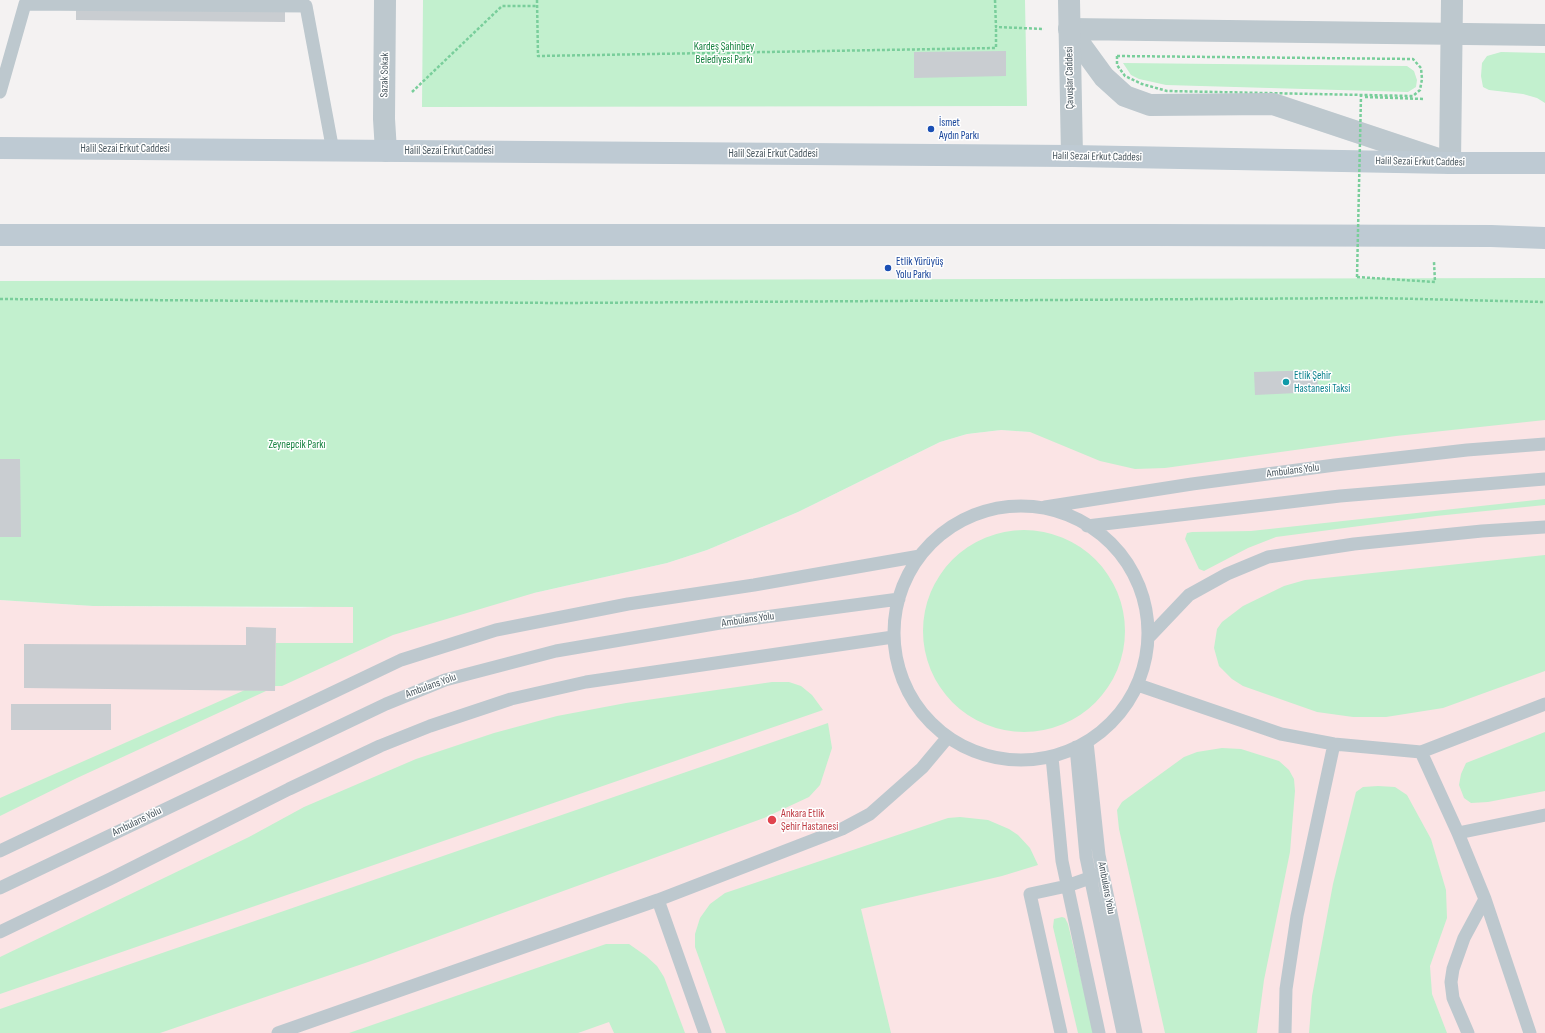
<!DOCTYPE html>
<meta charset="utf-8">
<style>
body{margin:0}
canvas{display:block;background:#f4f2f2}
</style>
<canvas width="1545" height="1033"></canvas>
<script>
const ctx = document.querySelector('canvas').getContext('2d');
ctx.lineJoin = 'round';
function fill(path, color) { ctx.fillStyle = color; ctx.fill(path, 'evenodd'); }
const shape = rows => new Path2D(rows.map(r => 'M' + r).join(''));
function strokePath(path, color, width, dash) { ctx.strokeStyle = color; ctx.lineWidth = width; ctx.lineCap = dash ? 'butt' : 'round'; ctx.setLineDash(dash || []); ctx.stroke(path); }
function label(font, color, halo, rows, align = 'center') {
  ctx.font = font + ' "Sofia Sans Condensed",sans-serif'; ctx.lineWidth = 3; ctx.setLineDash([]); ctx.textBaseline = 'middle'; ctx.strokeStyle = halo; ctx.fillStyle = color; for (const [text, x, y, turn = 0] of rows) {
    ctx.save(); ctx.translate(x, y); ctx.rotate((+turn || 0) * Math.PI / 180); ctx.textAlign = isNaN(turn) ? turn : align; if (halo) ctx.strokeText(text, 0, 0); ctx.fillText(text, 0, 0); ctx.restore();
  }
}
const medical = shape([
 [1545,391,1545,1033,0,1033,0,600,93,606,300,608,534,593,667,563,707,550,798,512,940,442,967,434,1001,430,1030,432]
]);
const green = shape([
 [423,0,1025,0,1027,106,422,107],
 [1501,52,1545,53,1545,103,1537,98,1523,94,1489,90,1483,87,1481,76,1482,63,1487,56],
 [1123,63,1407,66,1414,71,1417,80,1416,87,1408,92,1166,85,1139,79,1131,75],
 [1545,278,1545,420,1396,436,1165,468,1135,469,1100,461,1030,432,1001,430,967,434,940,442,798,512,707,550,667,563,534,593,393,635,282,686,275,686,276,643,353,643,353,607,93,606,0,600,0,281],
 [1545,499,1545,505,1436,516,1276,537,1248,548,1204,571,1199,569,1185,539,1187,533,1192,532,1251,531],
 '923 631a101 101 0 1 1 202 0a101 101 0 1 1-202 0Z',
 [1545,555,1545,671,1443,708,1386,717,1353,717,1317,712,1243,686,1232,679,1219,666,1214,648,1217,629,1222,622,1243,606,1284,586,1305,580],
 [772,682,789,682,801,686,812,695,823,710,0,994,0,957,249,837,304,807,416,759,494,733,557,716,626,703],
 [245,690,266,691,77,778,0,816,0,798],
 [828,723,832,748,820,785,809,797,764,818,368,962,160,1033,0,1033,0,1009],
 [1545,732,1545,791,1488,802,1471,803,1464,798,1459,785,1461,774,1466,763],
 [1222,748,1241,749,1279,761,1289,770,1294,779,1295,791,1290,852,1264,980,1257,1033,1165,1033,1119,829,1117,810,1122,802,1184,757,1197,752],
 [1378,786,1395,787,1407,795,1431,839,1446,890,1447,918,1430,966,1432,994,1447,1033,1309,1033,1312,996,1333,884,1356,792,1363,787],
 [960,817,988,820,1009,829,1018,835,1030,848,1038,865,1002,876,861,909,891,1033,726,1033,695,947,695,934,700,918,710,904,725,893,948,818],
 [1062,917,1065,918,1068,924,1094,1033,1078,1033,1053,927,1054,919],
 [606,944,629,944,646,956,657,966,664,977,685,1033,614,1033,609,1022,578,1033,349,1033]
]);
const building = shape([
 [76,0,285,0,285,22,76,20],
 [1006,51,1006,76,914,78,914,52],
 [1317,370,1318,392,1255,395,1254,372],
 [0,459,20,459,21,537,0,537],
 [246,627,276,628,275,691,24,688,24,644,246,645],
 [11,704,111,704,111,730,11,730]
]);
const path = shape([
 [537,0,538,56,996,48,996,27],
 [995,0,996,27,1044,29],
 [1117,56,1413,59,1421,68,1422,79,1420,90,1413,96,1167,91,1142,84,1125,76,1117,65,1117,56],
 [412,92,502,6,537,6],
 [1365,97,1424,99],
 [1357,277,1435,282,1434,262],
 [0,299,561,303,1377,298,1545,302]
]);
const service = shape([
 [0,92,25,4,306,6,333,151],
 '894 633a127 127 0 1 1 254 0a127 127 0 1 1-254 0Z',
 [1045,507,1192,484,1335,465,1467,450,1545,444],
 [1087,526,1340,496,1545,479],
 [1150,636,1189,595,1227,574,1268,557,1354,544,1482,531,1545,527],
 [1138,685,1281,734,1334,744,1421,752,1545,704],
 [1087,742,1099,855,1136,1033],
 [1076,747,1086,857,1123,1033],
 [1421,752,1458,833,1485,899,1530,1033],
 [1052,757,1062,861,1099,1033],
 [1458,833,1545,815],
 [0,851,401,660,496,630,628,604,754,585,920,556],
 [0,888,386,704,445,680,556,651,720,623,899,599],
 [658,900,705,1033],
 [0,932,110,879,289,789,380,746,430,726,511,699,586,682,893,637],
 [278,1033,658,900,842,829,870,814,922,768,948,737],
 [1061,1033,1030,894,1067,886,1098,875],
 [1285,1033,1286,989,1297,916,1334,744],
 [1468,1033,1453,998,1451,982,1453,969,1464,938,1485,899]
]);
const minor = shape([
 [385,0,384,119,386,151],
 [1069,29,1104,77,1125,96,1150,105,1273,104,1450,163,1452,0],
 [1069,29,1545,35]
]);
const tertiary = shape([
 [1069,0,1072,156]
]);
const secondary = shape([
 [0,148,1072,156,1450,163,1545,163],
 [0,235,1151,235,1491,236,1545,238]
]);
const pathBridge = shape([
 [1357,277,1361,96]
]);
const markers = [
 [931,129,4,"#1a4fb4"],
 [888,268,4,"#1a4fb4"],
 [1286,382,4,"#0f9aa8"],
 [772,820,5,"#e0444e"]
];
const parkNames = [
 ["Kardeş Şahinbey",724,47],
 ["Belediyesi Parkı",724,60],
 ["Zeynepcik Parkı",297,445]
];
const streetNames = [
 ["Sazak Sokak",385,75,-89],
 ["Çavuşlar Caddesi",1070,78,-91],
 ["Halil Sezai Erkut Caddesi",125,149],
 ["Halil Sezai Erkut Caddesi",449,151],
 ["Halil Sezai Erkut Caddesi",773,154],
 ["Halil Sezai Erkut Caddesi",1097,157,1],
 ["Halil Sezai Erkut Caddesi",1420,162,1],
 ["Ambulans Yolu",1293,471,-7],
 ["Ambulans Yolu",748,620,-8],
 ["Ambulans Yolu",431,686,-20],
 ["Ambulans Yolu",137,822,-26],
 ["Ambulans Yolu",1106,888,79]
];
const transitNames = [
 ["İsmet",939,123],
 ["Aydın Parkı",939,136],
 ["Etlik Yürüyüş",896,262],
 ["Yolu Parkı",896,275]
];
const cultureNames = [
 ["Etlik Şehir",1294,376],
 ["Hastanesi Taksi",1294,389]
];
const healthNames = [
 ["Ankara Etlik",781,814],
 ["Şehir Hastanesi",781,827]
];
fill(medical, '#fbe4e5');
fill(green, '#c2f0ce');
fill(building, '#c9cdd1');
strokePath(path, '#79ce9b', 2.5, [3, 2]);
strokePath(service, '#bdc8ce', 13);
strokePath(minor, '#bdc8ce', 22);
strokePath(tertiary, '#bdc8ce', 22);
strokePath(secondary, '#becad3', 22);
strokePath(pathBridge, '#79ce9b', 2.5, [3, 2]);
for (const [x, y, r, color] of markers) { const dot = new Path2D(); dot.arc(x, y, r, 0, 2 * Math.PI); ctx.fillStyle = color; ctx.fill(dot); strokePath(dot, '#fff', 1.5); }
label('11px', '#188341', '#fff', parkNames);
label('11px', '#49575f', '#fff', streetNames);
label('11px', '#164399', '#fff', transitNames, 'left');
label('11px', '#0d838f', '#fff', cultureNames, 'left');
label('11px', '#be3a42', '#fff', healthNames, 'left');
</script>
